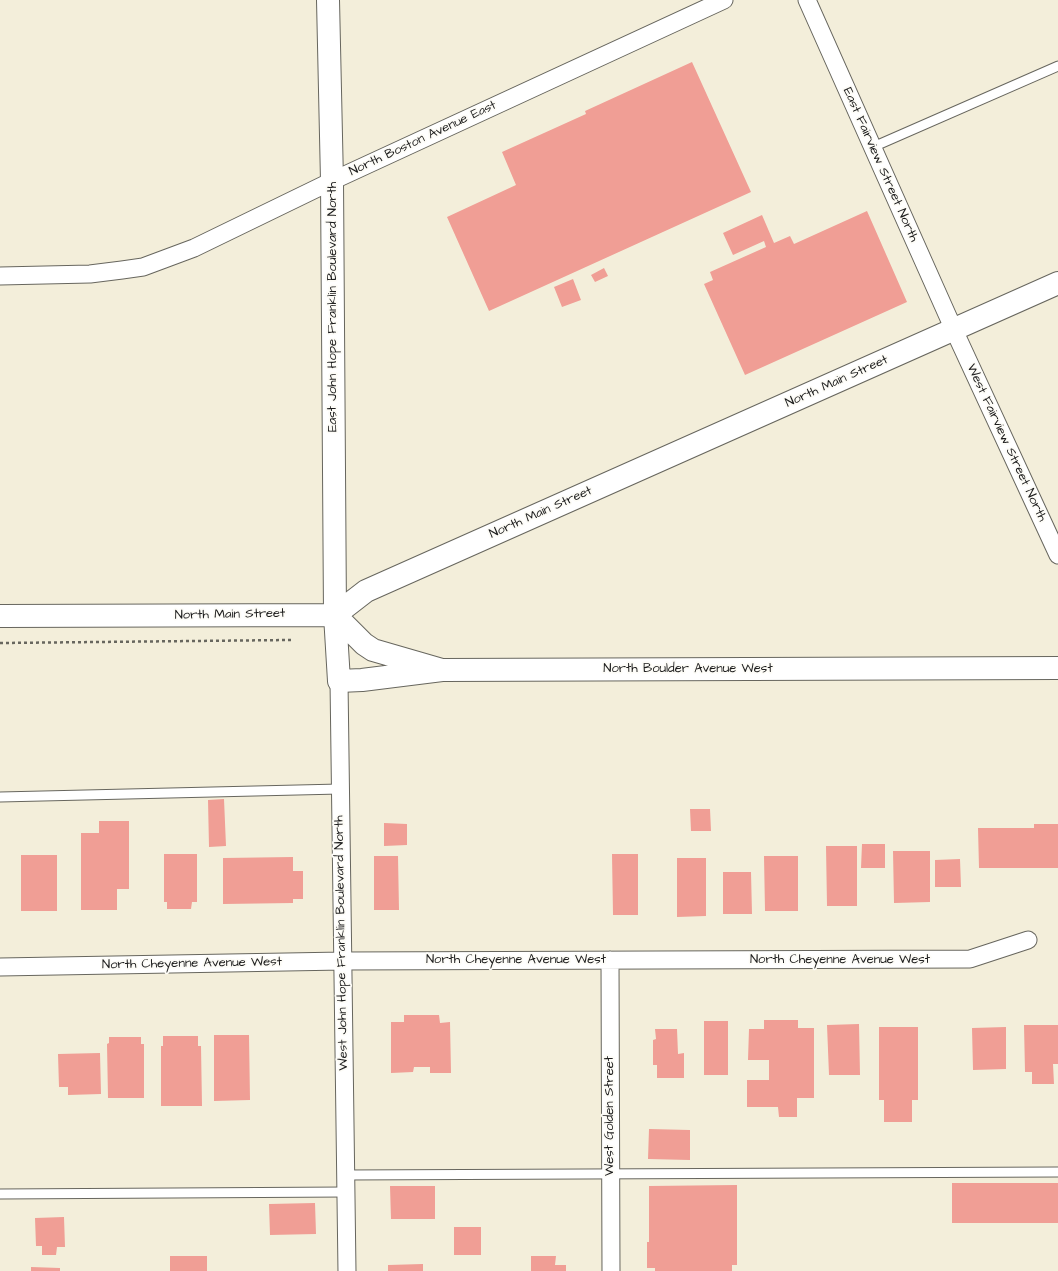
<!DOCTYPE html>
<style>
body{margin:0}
canvas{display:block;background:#f3eeda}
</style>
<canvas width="1058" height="1271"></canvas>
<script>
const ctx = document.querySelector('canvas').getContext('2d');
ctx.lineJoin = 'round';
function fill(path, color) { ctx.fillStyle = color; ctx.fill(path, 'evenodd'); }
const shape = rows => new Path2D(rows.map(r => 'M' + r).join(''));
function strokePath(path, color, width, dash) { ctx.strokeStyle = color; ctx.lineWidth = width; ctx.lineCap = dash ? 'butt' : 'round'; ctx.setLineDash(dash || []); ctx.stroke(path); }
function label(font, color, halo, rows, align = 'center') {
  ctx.font = font + ' "Architects Daughter",sans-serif'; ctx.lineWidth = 3.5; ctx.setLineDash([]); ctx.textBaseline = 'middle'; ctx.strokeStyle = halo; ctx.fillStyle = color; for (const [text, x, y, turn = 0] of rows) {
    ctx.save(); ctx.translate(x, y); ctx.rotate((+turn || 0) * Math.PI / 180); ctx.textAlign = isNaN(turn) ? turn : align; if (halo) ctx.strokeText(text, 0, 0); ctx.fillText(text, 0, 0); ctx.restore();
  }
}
const building = shape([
 [692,62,751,192,489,311,447,217,516,185,502,152,586,114,585,111],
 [867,211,907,302,745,375,704,284,713,280,710,272,766,247,764,241,733,255,723,233,762,215,774,243,790,236,794,244],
 [604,268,608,276,595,282,591,275],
 [573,279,581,300,562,307,554,287],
 [224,799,226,846,209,847,208,800],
 [690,809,710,809,711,831,691,831],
 [99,821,129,821,129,889,117,889,117,910,81,910,81,833,99,833],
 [384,823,407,824,407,845,384,846],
 [1034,824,1058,824,1058,868,979,868,978,828,1034,828],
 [862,844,885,844,885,868,861,868],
 [826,846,857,846,857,906,827,906],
 [893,851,930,851,930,902,894,903],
 [164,854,197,854,197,902,192,902,191,909,167,909,167,902,164,902],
 [612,854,638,854,638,915,613,915],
 [21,855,57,855,57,911,21,911],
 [374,856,398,856,399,910,374,910],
 [764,856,798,856,798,911,765,911],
 [293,857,293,871,303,871,303,899,293,899,293,903,223,904,223,858],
 [677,858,706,858,706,916,677,917],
 [960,859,961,887,935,887,935,860],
 [723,872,751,872,752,914,723,914],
 [404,1015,439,1015,440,1023,450,1022,451,1073,430,1073,430,1067,414,1067,413,1072,391,1073,391,1022,404,1022],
 [764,1020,798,1020,798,1028,814,1028,814,1098,797,1098,797,1117,779,1117,778,1107,747,1107,747,1080,769,1080,769,1060,748,1060,749,1029,764,1029],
 [704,1021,728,1021,728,1075,704,1075],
 [859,1024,860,1075,829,1075,827,1025],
 [1024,1025,1058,1025,1058,1064,1053,1064,1054,1084,1032,1084,1032,1072,1025,1072],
 [879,1027,918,1027,918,1100,912,1100,912,1122,884,1122,884,1100,879,1100],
 [1006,1027,1006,1069,973,1070,972,1028],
 [655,1029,677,1029,678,1054,684,1053,684,1078,657,1078,657,1065,653,1065,653,1040,656,1039],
 [214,1035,249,1035,250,1100,214,1101],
 [163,1036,198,1036,198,1046,201,1046,202,1106,161,1106,161,1046,163,1046],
 [109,1037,141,1037,141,1044,144,1044,144,1098,108,1098,107,1044,109,1043],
 [100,1053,101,1094,68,1095,68,1087,59,1087,58,1054],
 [649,1129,690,1130,690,1160,648,1159],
 [952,1183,1058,1183,1058,1223,952,1223],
 [737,1185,737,1265,732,1265,732,1271,655,1271,655,1268,647,1268,647,1242,649,1242,649,1186],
 [390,1186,435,1186,435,1219,391,1219],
 [315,1203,316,1234,270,1235,269,1204],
 [64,1217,65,1247,57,1247,56,1255,42,1255,42,1246,36,1246,35,1218],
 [454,1227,481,1227,481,1255,454,1255],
 [170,1256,207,1256,207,1271,170,1271],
 [531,1256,556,1256,555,1265,566,1265,566,1271,531,1271],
 [423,1264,423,1271,388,1271,388,1265],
 [31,1267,60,1268,60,1271,31,1271]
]);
const path = shape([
 [0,643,291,640]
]);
const lane = shape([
 [873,147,1058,66],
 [0,797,340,789],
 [346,1175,1058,1172],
 [0,1194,346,1192]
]);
const street = shape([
 [807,0,954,330,1058,555],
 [0,276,90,274,122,270,143,267,194,248,332,181,724,0],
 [339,681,347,1271],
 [610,960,611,1271],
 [0,967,343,961,970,959,1028,940]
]);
const secondary = shape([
 [328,0,332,181,335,615,339,681,362,680,442,670],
 [335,615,364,644,373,650,442,670,1058,668],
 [0,616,335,615,366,591,1058,283]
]);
const streetNames = [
 ["North Boston Avenue East",423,139,-25],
 ["East Fairview Street North",880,165,66],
 ["East John Hope Franklin Boulevard North",333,307,-90],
 ["North Main Street",837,382,-24],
 ["West Fairview Street North",1006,443,65],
 ["North Main Street",541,513,-24],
 ["North Main Street",230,615,-1],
 ["North Boulder Avenue West",688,669],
 ["West John Hope Franklin Boulevard North",342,943,-91],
 ["North Cheyenne Avenue West",516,960],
 ["North Cheyenne Avenue West",840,960],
 ["North Cheyenne Avenue West",192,964,-1],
 ["West Golden Street",610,1116,-90]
];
fill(building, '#f09e95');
strokePath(lane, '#67665e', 11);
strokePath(street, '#67665e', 19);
strokePath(secondary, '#67665e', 24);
strokePath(path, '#67665e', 2.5, [3, 3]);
strokePath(lane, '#fff', 9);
strokePath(street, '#fff', 17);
strokePath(secondary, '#fff', 22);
label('13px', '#1c1c1c', '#fdfcf7', streetNames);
</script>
